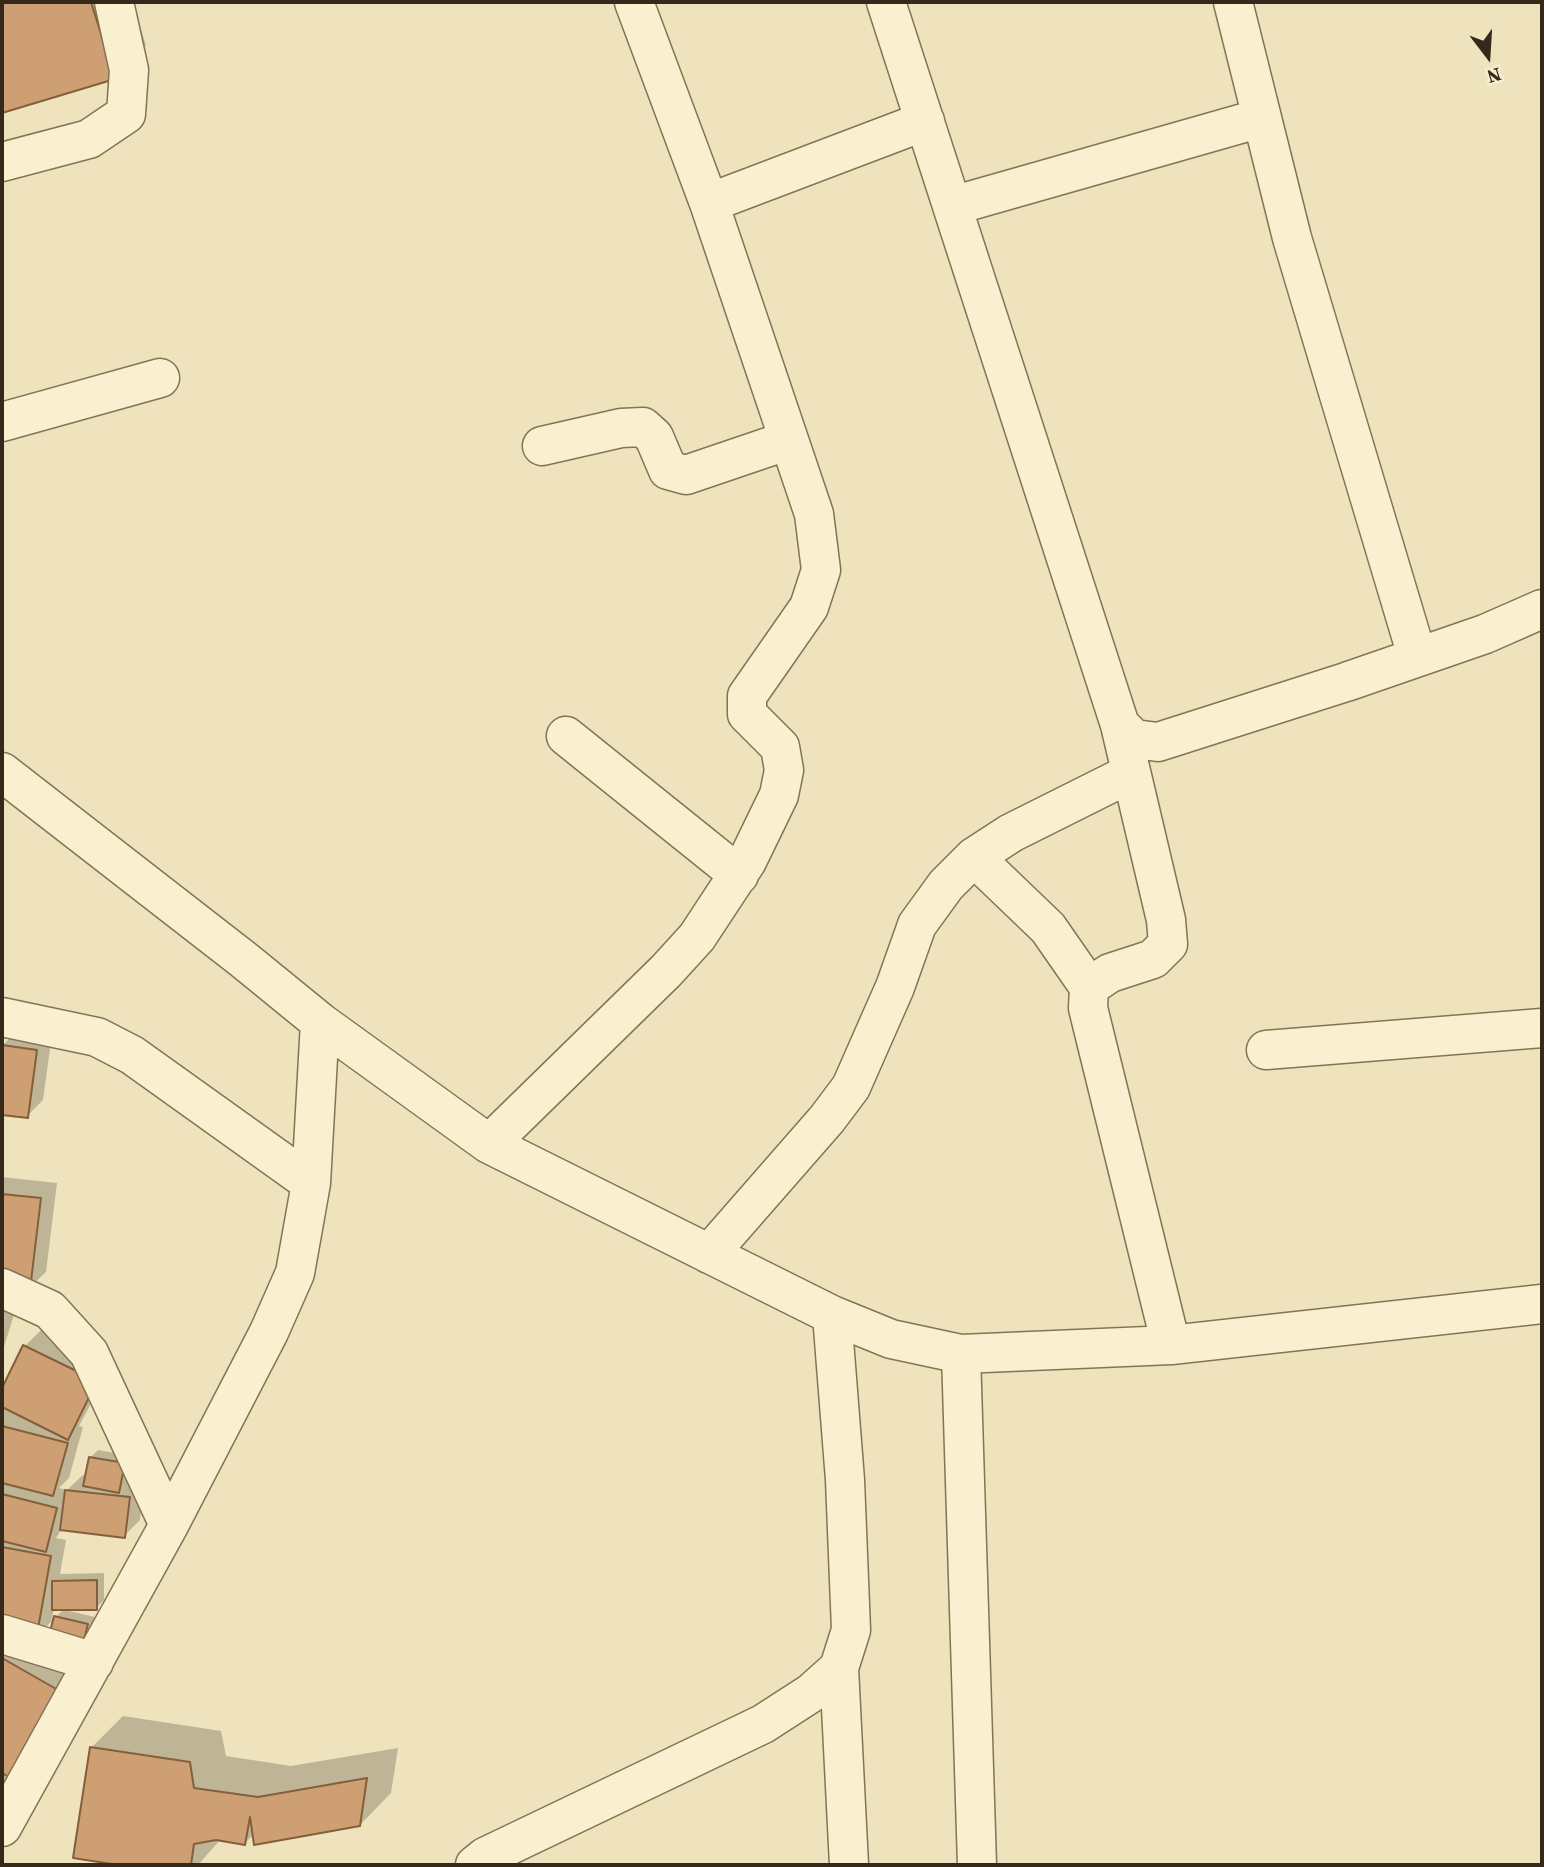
<!DOCTYPE html>
<style>
body{margin:0}
#map{position:relative;width:1544px;height:1867px;overflow:hidden;background:#eee3bc;font-family:"Source Serif 4",serif}
canvas{display:block}
.frame{position:absolute;inset:0;border:4px solid #34291b;pointer-events:none}
.north{position:absolute;left:1453px;top:21px;width:70px;height:70px;-webkit-text-stroke:5px #f5edcc;paint-order:stroke;rotate:163deg;font-size:19px;font-weight:700;line-height:28px;text-align:center;color:#34291b}
.north::after{content:'';display:block;margin:auto;width:24px;height:32px;background:#34291b;clip-path:polygon(50% 0,100% 100%,50% 72%,0 100%)}
</style>
<div id="map">
<canvas width="1544" height="1867"></canvas>
<div class="frame"></div>
<div class="north">N</div>
</div>
<script>
const ctx = document.querySelector('canvas').getContext('2d');
ctx.lineJoin = 'round';
function fill(path, color) { ctx.fillStyle = color; ctx.fill(path, 'evenodd'); }
const shape = rows => new Path2D(rows.map(r => 'M' + r).join(''));
function strokePath(path, color, width, dash) { ctx.strokeStyle = color; ctx.lineWidth = width; ctx.lineCap = dash ? 'butt' : 'round'; ctx.setLineDash(dash || []); ctx.stroke(path); }
const shadow = shape([
 [2,2,132,2,146,45,114,77,2,111],
 [18,1030,52,1034,43,1100,27,1116,2,1113,2,1046],
 [2,1177,57,1183,46,1272,29,1288,2,1285],
 [2,1293,19,1299,2,1353],
 [41,1330,112,1364,79,1426,83,1427,69,1478,59,1488,67,1490,83,1475,87,1475,90,1458,98,1450,132,1456,145,1481,140,1520,124,1536,62,1529,56,1538,66,1540,60,1574,104,1573,104,1600,96,1608,65,1610,95,1617,86,1650,88,1669,2,1801,2,1392,25,1346],
 [65,1608,56,1617,48,1647,34,1638,51,1622,54,1609],
 [123,1716,221,1731,226,1756,291,1766,398,1748,391,1793,360,1825,254,1834,245,1843,221,1839,198,1865,121,1865,92,1747]
]);
const building = shape([
 [2,2,91,2,115,79,2,113,2,2],
 [2,1045,37,1050,28,1118,2,1115,2,1045],
 [2,1194,41,1198,30,1290,2,1287,2,1194],
 [23,1345,97,1381,68,1440,2,1407,2,1388,23,1345],
 [2,1426,68,1443,53,1496,2,1483,2,1426],
 [89,1457,125,1463,119,1493,83,1486,89,1457],
 [65,1490,130,1497,125,1538,60,1530,65,1490],
 [2,1494,57,1508,46,1552,2,1541,2,1494],
 [2,1547,51,1556,36,1640,2,1634,2,1547],
 [97,1580,97,1610,52,1610,52,1581,97,1580],
 [54,1616,88,1624,79,1660,45,1652,54,1616],
 [2,1658,65,1694,14,1780,2,1773,2,1658],
 [90,1747,190,1762,194,1788,258,1797,367,1778,360,1826,254,1845,250,1817,245,1845,216,1840,194,1844,191,1865,118,1865,73,1858,90,1747]
]);
const minor = shape([
 [886,2,1120,725,1134,739,1158,742,1346,682,1485,634,1542,609],
 [1233,2,1292,238,1417,656],
 [2,162,89,139,126,114,129,70,114,2],
 [709,203,925,121],
 [952,206,1261,118],
 [2,422,160,378],
 [542,446,621,428,643,427,654,437,668,470,686,475,789,440],
 [1120,725,1166,920,1168,944,1153,959,1110,973,1089,987,1088,1008,1171,1345],
 [566,736,739,875],
 [2,772,244,960,320,1022,489,1144,832,1315,891,1339,961,1354,1171,1345,1542,1304],
 [974,857,1048,928,1089,987],
 [2,1017,97,1037,132,1055,311,1183],
 [1266,1050,1542,1028],
 [489,1144,666,971,697,937,747,861,779,795,784,770,780,747,747,714,747,696,809,607,821,570,814,514,709,203,634,2],
 [709,1254,827,1119,851,1087,895,987,917,925,946,885,974,857,1011,833,1131,773],
 [2,1288,50,1310,89,1353,169,1525],
 [961,1354,977,1865],
 [2,1634,94,1662],
 [839,1668,849,1865],
 [2,1827,169,1525,269,1332,295,1273,311,1183,320,1022],
 [475,1865,485,1857,763,1724,811,1693,839,1668,851,1630,845,1480,832,1315]
]);
fill(shadow, '#0003');
fill(building, '#cd9f72');
strokePath(building, '#855f3c', 2);
strokePath(minor, '#857356', 41);
strokePath(minor, '#f9f0cf', 38);
</script>
